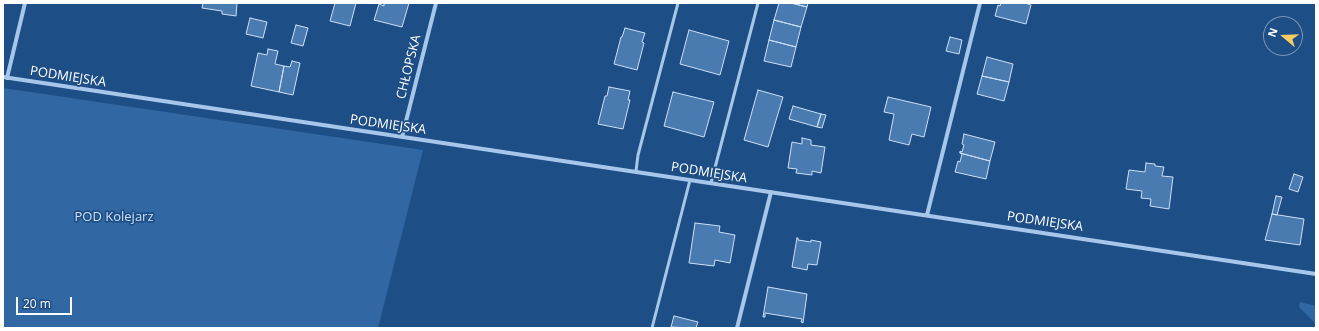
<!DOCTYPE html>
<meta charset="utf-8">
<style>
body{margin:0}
#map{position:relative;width:1319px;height:331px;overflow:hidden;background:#1e4e86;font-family:"Open Sans",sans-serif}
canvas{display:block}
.frame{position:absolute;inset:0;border:4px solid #fff;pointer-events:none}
.north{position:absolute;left:1263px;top:16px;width:40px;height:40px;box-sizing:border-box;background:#1e4e86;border:1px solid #7895b6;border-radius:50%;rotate:289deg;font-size:11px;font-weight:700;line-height:16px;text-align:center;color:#fff}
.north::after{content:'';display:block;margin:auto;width:14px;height:18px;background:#faca65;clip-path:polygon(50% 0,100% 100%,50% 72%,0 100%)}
.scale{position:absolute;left:16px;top:297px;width:56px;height:18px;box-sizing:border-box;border:2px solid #fff;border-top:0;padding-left:5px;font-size:12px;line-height:14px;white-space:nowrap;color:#fff;-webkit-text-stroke:3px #1e4e86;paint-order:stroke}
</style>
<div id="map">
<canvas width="1319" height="331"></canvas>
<div class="frame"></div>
<div class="north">N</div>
<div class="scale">20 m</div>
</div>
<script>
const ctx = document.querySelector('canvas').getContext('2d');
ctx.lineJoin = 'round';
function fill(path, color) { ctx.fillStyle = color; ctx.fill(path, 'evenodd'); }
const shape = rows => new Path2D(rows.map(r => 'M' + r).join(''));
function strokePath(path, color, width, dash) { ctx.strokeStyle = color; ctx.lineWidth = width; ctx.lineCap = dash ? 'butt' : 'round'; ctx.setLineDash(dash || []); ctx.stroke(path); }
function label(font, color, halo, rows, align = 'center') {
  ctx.font = font + ' "Open Sans",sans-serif'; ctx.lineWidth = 3.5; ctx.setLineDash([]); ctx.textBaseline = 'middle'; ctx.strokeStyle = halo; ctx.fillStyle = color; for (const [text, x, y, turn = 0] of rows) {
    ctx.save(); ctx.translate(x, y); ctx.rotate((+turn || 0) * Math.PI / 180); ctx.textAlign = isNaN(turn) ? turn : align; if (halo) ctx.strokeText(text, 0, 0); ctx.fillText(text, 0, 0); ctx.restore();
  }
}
const green = shape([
 [3,88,423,150,378,328,3,328],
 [1300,302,1316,306,1316,324,1299,307]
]);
const building = shape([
 [203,3,237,3,236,16,222,14,222,11,202,8,203,3],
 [335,3,356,3,350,26,330,21,335,3],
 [384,3,409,3,402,27,374,20,379,4,384,6,384,3],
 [779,3,791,3,807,7,801,27,774,20,779,3],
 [791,3,808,3,807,7,791,3],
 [1001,3,1025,3,1031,5,1026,24,995,16,998,5,1000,6,1001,3],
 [250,18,267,22,263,38,246,34,250,18],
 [774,20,801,27,796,47,769,40,774,20],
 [296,25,308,28,303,46,291,43,296,25],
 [625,28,645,33,642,42,644,43,637,70,614,64,621,37,622,37,625,28],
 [689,30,729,41,720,75,680,64,689,30],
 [950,37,962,40,959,54,946,51,950,37],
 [769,40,796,47,791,67,764,61,769,40],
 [268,49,278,51,275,64,284,66,279,92,251,86,258,53,267,55,268,49],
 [987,57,1013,64,1009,82,982,76,987,57],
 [292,61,300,63,293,95,279,92,284,66,290,67,292,61],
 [982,76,1009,82,1004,101,977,94,982,76],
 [609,87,630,91,628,100,630,100,623,129,598,124,605,96,607,96,609,87],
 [758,90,783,97,768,147,744,140,758,90],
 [673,92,714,102,704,137,664,126,673,92],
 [888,97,931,107,924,137,912,134,909,145,889,140,894,114,884,112,888,97],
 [793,106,821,114,817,127,789,119,793,106],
 [821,114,826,115,822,128,817,127,821,114],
 [964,134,995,142,990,161,960,153,960,151,962,152,964,145,962,144,964,134],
 [802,138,811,140,811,145,825,147,821,173,812,171,812,175,796,173,797,169,788,168,792,142,802,144,802,138],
 [960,153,990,161,986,179,955,172,958,161,960,162,962,154,960,153],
 [1146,163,1155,164,1155,166,1164,167,1162,176,1173,177,1169,209,1150,206,1151,199,1141,198,1142,191,1126,189,1129,170,1145,172,1146,163],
 [1294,174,1303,177,1298,192,1289,189,1294,174],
 [1276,196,1282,197,1277,215,1272,214,1276,196],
 [1272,214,1304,219,1300,245,1265,240,1272,214],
 [695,223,720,226,719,232,735,235,730,263,715,260,714,266,689,263,695,223],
 [797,238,798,238,798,240,811,242,811,240,821,242,817,265,808,264,807,270,792,267,797,238],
 [768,287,807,294,803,323,801,322,802,319,765,313,765,317,763,317,768,287],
 [674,316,698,322,696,328,671,327,674,316]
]);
const lane = shape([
 [636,171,638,155,678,3],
 [711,183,758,3],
 [652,328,690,180]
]);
const street = shape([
 [3,77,1316,274],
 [7,78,25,3],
 [402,137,436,3],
 [927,215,980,3],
 [737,328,771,192]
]);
const streetNames = [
 ["CHŁOPSKA",409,67,-76],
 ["PODMIEJSKA",68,77,9],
 ["PODMIEJSKA",388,125,8],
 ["PODMIEJSKA",709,173,9],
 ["PODMIEJSKA",1045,222,8]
];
const parkNames = [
 ["POD Kolejarz",114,217]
];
fill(green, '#3168a3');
fill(building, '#4a7bb0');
strokePath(building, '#cbe0f8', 1);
strokePath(lane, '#a6c7ea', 3);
strokePath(street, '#a6c7ea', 4);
label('13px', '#fff', '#1e4e86', streetNames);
label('13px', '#cbe0f8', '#1e4e86', parkNames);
</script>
